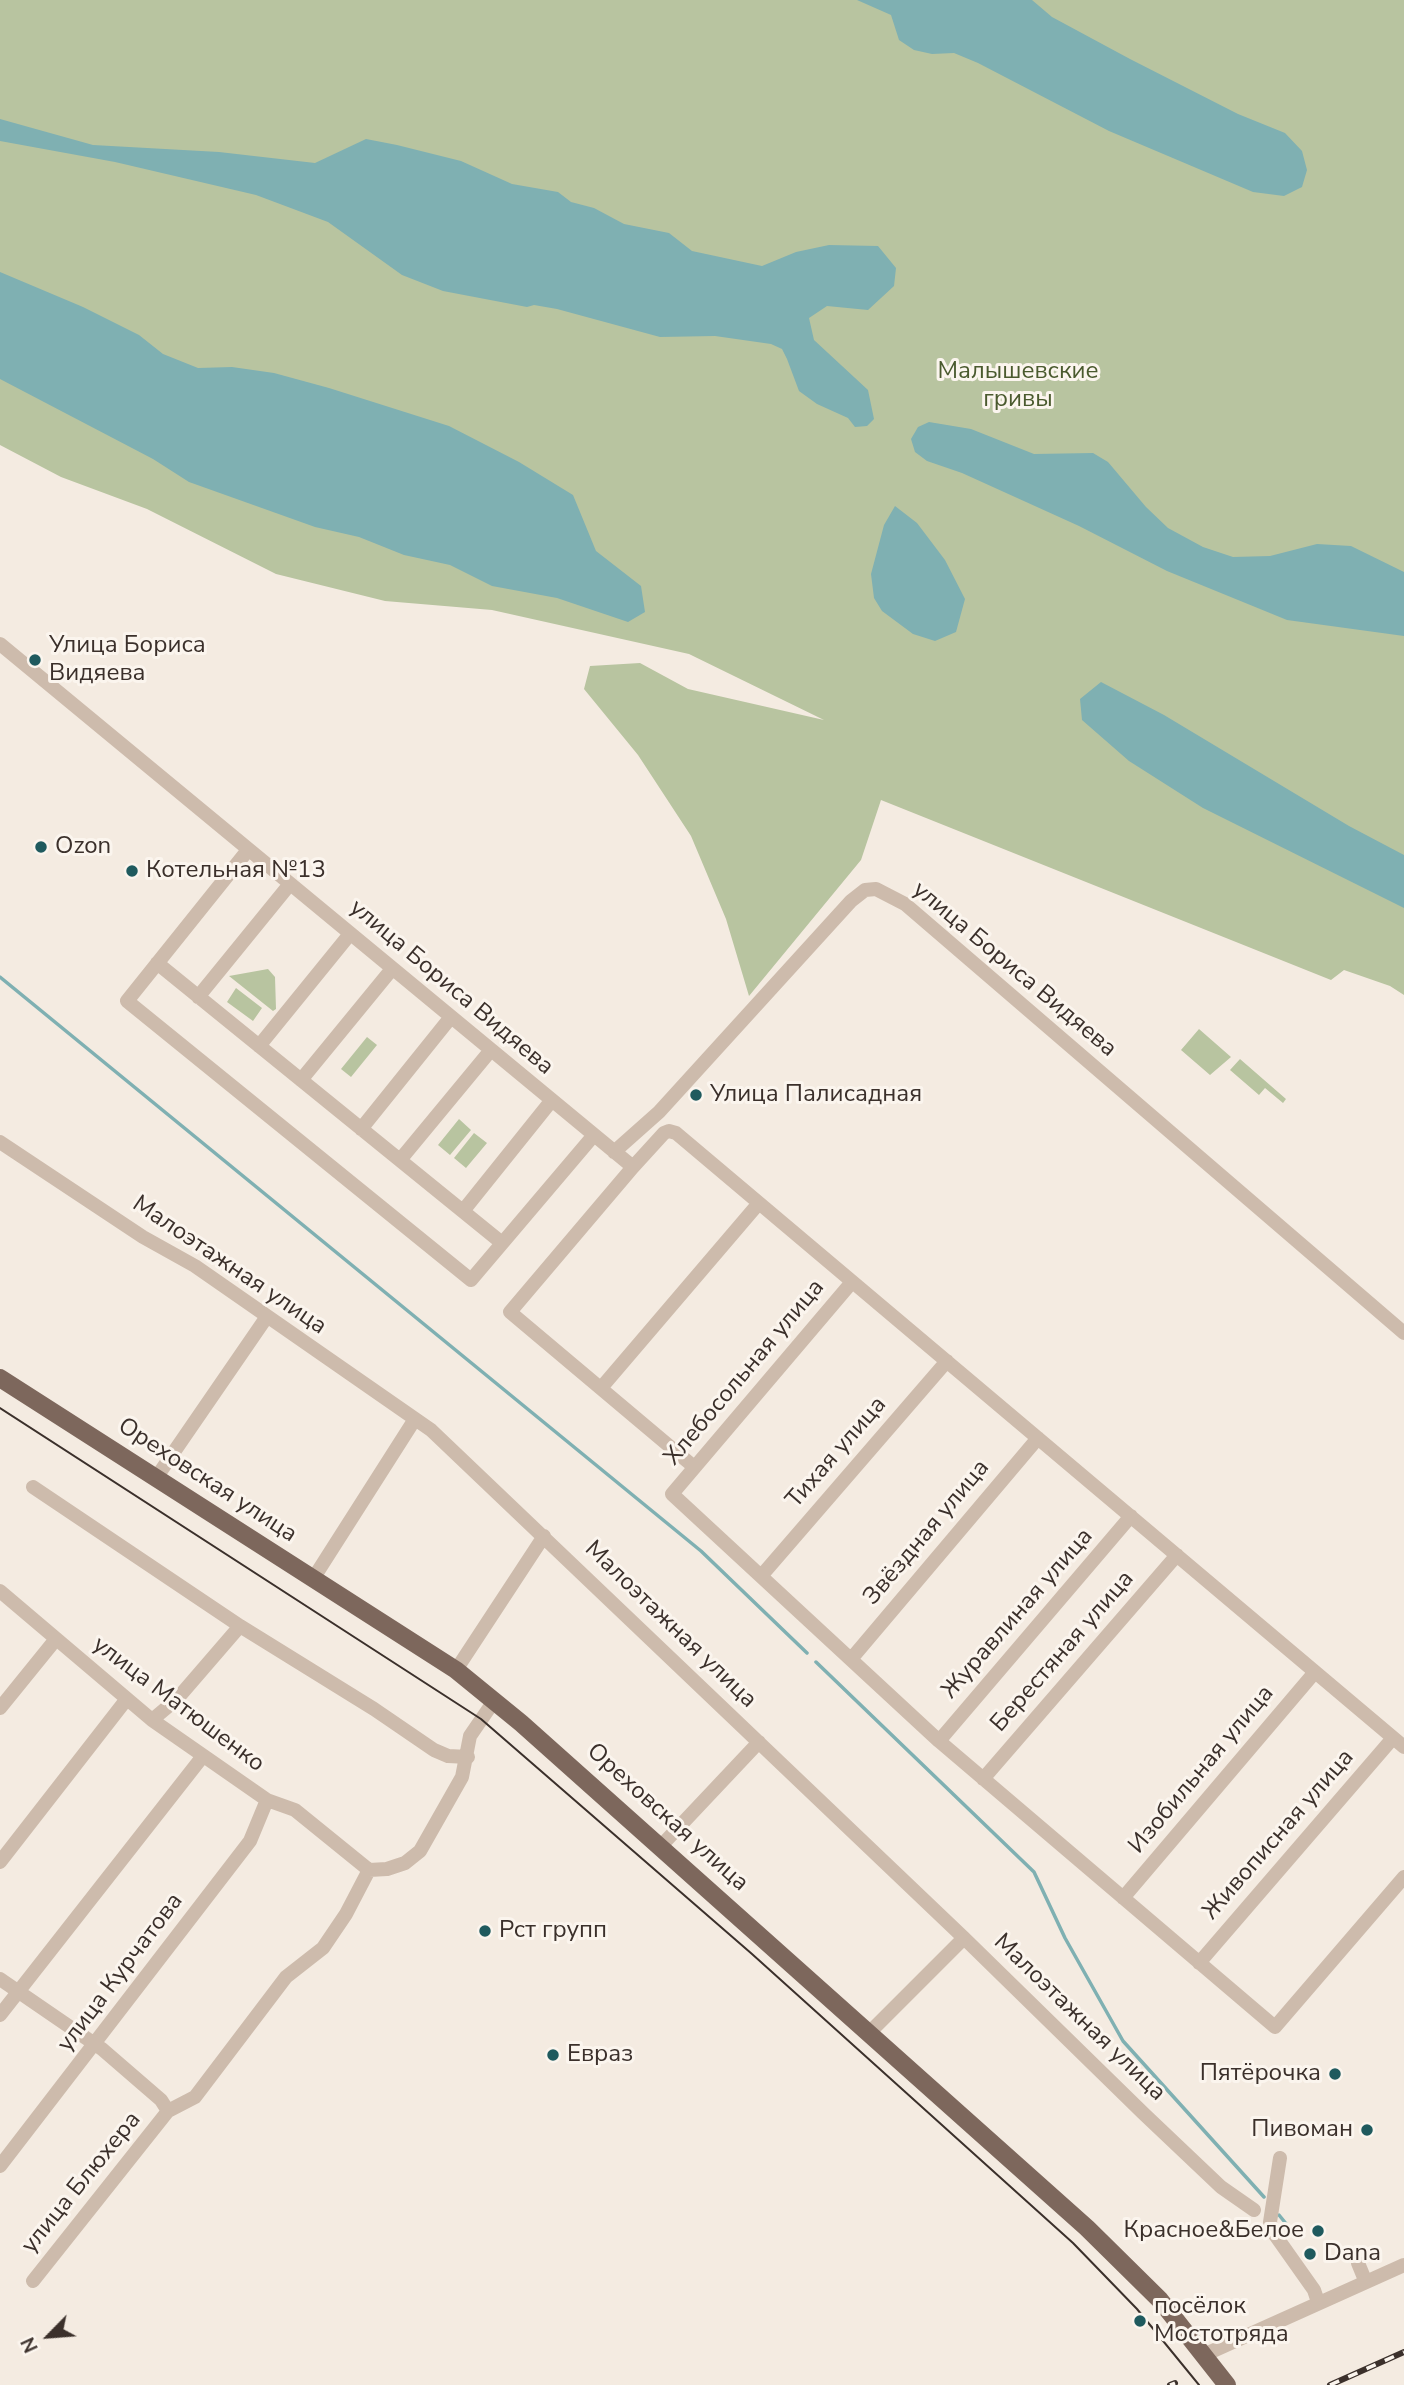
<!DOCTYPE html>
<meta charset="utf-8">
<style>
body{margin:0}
#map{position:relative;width:1404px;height:2385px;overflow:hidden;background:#f4ebe1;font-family:"Nunito Sans",sans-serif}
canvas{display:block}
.north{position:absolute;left:14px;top:2301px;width:70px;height:70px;-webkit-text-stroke:5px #fbf5ee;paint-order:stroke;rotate:245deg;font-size:19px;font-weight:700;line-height:28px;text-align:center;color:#3b302b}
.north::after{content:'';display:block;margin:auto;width:24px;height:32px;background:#3b302b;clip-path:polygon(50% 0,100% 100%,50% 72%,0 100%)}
</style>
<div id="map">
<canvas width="1404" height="2385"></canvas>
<div class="north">N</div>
</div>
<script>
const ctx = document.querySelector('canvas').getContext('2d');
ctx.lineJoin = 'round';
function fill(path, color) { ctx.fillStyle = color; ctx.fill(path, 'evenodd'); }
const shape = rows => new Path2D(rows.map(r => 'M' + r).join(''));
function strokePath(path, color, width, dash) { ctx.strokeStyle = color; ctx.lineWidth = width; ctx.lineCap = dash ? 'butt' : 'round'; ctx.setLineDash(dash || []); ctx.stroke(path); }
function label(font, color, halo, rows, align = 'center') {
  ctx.font = font + ' "Nunito Sans",sans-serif'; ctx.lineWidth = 6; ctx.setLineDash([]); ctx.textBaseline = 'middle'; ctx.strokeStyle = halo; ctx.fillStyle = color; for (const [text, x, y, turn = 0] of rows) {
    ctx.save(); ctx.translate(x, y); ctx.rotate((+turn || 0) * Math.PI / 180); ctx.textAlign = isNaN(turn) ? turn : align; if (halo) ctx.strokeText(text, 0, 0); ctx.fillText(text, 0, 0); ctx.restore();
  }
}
const green = shape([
 [0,0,1404,0,1404,995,1390,986,1344,970,1331,980,881,800,861,860,749,996,726,919,691,836,638,755,584,689,590,666,640,663,688,689,824,720,689,654,492,610,385,601,276,574,147,509,61,477,0,445],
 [268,969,275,977,276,1009,273,1011,229,976],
 [236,988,262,1008,253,1021,227,1002],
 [1199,1029,1231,1057,1210,1075,1181,1050],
 [367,1037,377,1045,351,1077,341,1069],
 [1240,1059,1286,1099,1283,1103,1265,1088,1259,1095,1230,1070],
 [459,1119,471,1130,450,1155,438,1145],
 [474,1133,487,1143,466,1168,454,1158]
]);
const water = shape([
 [857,0,1032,0,1052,17,1130,59,1238,114,1285,133,1302,151,1307,170,1302,187,1284,196,1253,192,1109,131,978,63,954,53,932,54,914,50,899,40,891,15],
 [0,119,93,145,219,152,315,163,366,139,397,145,461,161,512,184,558,192,571,202,594,208,624,224,669,233,692,251,762,266,796,252,829,245,878,246,896,268,894,286,868,310,827,306,809,318,814,340,868,390,874,419,867,426,855,427,848,418,817,404,799,391,787,359,782,349,771,344,715,336,660,337,557,309,534,305,527,307,443,291,402,275,328,222,256,195,115,162,0,141],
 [0,272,83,307,139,335,163,354,198,368,232,367,274,373,329,388,449,426,519,462,573,495,596,551,641,586,645,612,628,622,557,598,492,586,450,565,404,555,359,537,315,527,189,482,153,459,0,379],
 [929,422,971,429,1034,454,1093,453,1108,462,1146,507,1168,528,1203,547,1233,557,1270,556,1317,544,1351,546,1404,572,1404,636,1287,620,1167,571,1079,526,962,473,927,461,915,452,911,439,918,427],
 [895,506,917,523,945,560,965,599,956,632,935,641,913,634,882,611,874,598,871,574,884,525],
 [1101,682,1164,715,1349,826,1404,855,1404,908,1203,808,1129,761,1082,720,1080,699]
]);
const stream = shape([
 [0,977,701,1551,807,1653],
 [816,1662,1034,1872,1065,1938,1123,2041,1264,2197],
 [1279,2215,1292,2231]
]);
const minor = shape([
 [0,644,633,1167],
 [248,850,127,1001,471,1280,594,1135],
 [157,963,502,1243],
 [198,997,290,884],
 [259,1046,350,934],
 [301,1080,392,969],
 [361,1129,451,1017],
 [0,1142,143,1237,195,1266,431,1430,964,1938,1143,2113,1221,2187,1254,2210],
 [614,1152,659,1112,851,901,865,890,876,889,905,904,1404,1333],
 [400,1160,491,1050],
 [463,1211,552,1100],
 [852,1282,672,1494,939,1741,1275,2027,1404,1877],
 [601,1388,759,1203],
 [693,1466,510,1312,633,1167,664,1133,669,1131,676,1133,1404,1747],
 [156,1478,266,1318],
 [33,1487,240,1626,374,1709,434,1750,448,1756,468,1757],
 [762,1575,947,1361],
 [313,1579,415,1419],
 [0,1591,152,1720,267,1800,295,1810,369,1870],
 [852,1658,1038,1438],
 [456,1670,544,1536],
 [0,1708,56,1639],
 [152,1720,177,1699,240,1626],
 [939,1741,1131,1516],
 [983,1779,1177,1555],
 [661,1846,759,1742],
 [0,1862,126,1700],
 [1123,1898,1315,1672],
 [1199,1963,1393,1738],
 [0,1979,102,2049,161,2100,168,2111],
 [0,2015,203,1756],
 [870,2032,964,1938],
 [1280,2158,1270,2222,1273,2232,1314,2290,1318,2302],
 [0,2166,250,1841,267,1800],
 [1358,2263,1365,2280],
 [33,2281,168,2111,195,2097,286,1977,323,1948,346,1914,369,1870,387,1869,405,1863,420,1851,462,1777,470,1736,494,1701],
 [1206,2354,1404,2265]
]);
const major = shape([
 [0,1378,456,1670,521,1723,1087,2228,1160,2300,1227,2385]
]);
const tram = shape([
 [0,1408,481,1719,752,1954,1073,2243,1137,2309,1199,2385]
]);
const rail = shape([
 [1170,2385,1175,2383],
 [1330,2385,1404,2352]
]);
const markers = [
 [35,660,7,"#1f5a5e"],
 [41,847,7,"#1f5a5e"],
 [132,871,7,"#1f5a5e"],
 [696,1095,7,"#1f5a5e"],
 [485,1931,7,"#1f5a5e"],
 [553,2055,7,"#1f5a5e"],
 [1335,2074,7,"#1f5a5e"],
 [1367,2130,7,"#1f5a5e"],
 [1318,2231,7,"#1f5a5e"],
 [1310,2254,7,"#1f5a5e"],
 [1140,2321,7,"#1f5a5e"]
];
const parkNames = [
 ["Малышевские",1018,372],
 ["гривы",1018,400]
];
const poiNames = [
 ["Улица Бориса",49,646],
 ["Видяева",49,674],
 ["Ozon",55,847],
 ["Котельная №13",146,871],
 ["Улица Палисадная",710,1095],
 ["Рст групп",499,1931],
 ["Евраз",567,2055],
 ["Пятёрочка",1321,2074,"right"],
 ["Пивоман",1353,2130,"right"],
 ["Красное&Белое",1304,2231,"right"],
 ["Dana",1324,2254],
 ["посёлок",1154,2307],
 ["Мостотряда",1154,2335]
];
const streetNames = [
 ["улица Бориса Видяева",1014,970,40],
 ["улица Бориса Видяева",451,988,40],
 ["Малоэтажная улица",229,1266,34],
 ["Хлебосольная улица",745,1373,-50],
 ["Тихая улица",837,1453,-49],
 ["Ореховская улица",207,1481,33],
 ["Звёздная улица",927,1533,-50],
 ["Журавлиная улица",1018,1614,-49],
 ["Малоэтажная улица",670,1625,44],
 ["Берестяная улица",1063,1652,-49],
 ["улица Матюшенко",178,1705,37],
 ["Изобильная улица",1202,1770,-50],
 ["Ореховская улица",667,1818,42],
 ["Живописная улица",1279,1835,-49],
 ["улица Курчатова",121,1973,-53],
 ["Малоэтажная улица",1079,2018,44],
 ["улица Блюхера",82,2183,-51]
];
fill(green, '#b8c4a0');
fill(water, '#7fb0b2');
strokePath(stream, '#7fb0b2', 3.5);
strokePath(minor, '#cdbbac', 14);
strokePath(major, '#7d675c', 18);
strokePath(tram, '#3b302b', 2);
strokePath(rail, '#3b302b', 6);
strokePath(rail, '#fbf5ee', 3.5, [10]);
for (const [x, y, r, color] of markers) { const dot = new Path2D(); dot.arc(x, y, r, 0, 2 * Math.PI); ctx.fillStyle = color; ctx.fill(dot); strokePath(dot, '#fbf5ee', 2.5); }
label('24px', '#4a5a2e', '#fbf5ee', parkNames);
label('24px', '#3b302b', '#fbf5ee', poiNames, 'left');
label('24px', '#3b302b', '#fbf5ee', streetNames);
</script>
